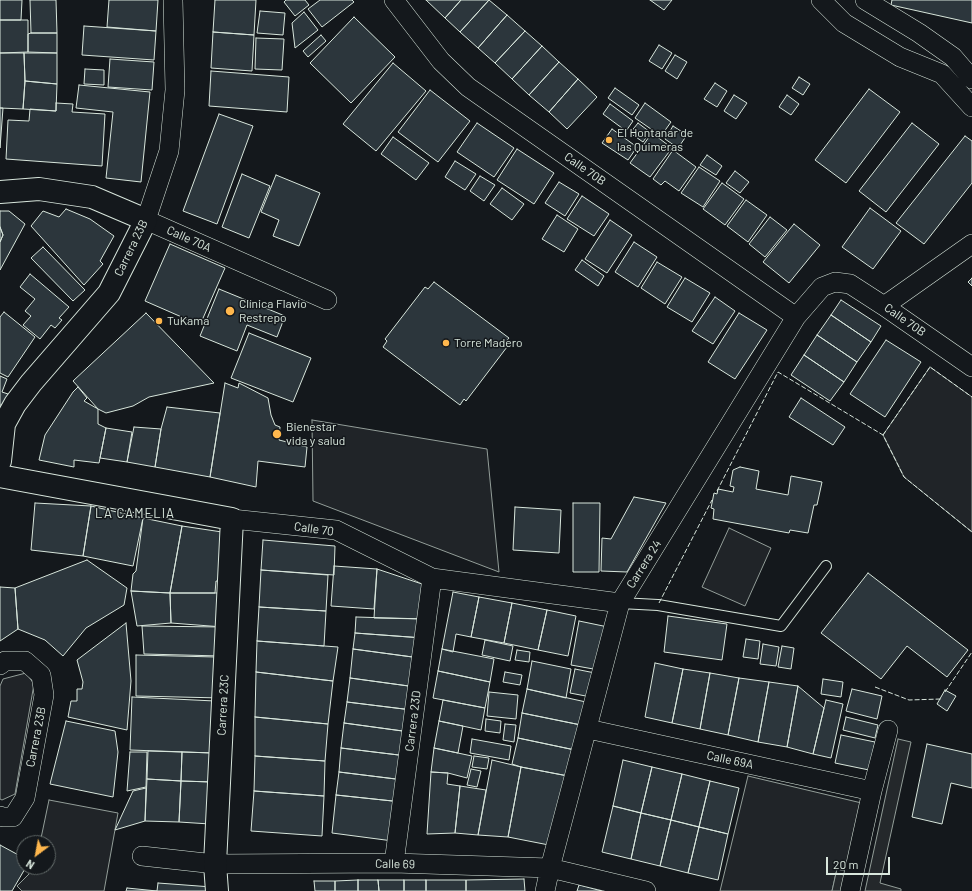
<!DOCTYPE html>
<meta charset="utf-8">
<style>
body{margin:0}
#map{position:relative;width:972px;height:891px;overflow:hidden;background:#14181c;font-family:Barlow,sans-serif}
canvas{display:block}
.north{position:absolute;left:16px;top:835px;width:40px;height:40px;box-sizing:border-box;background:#14181c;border:1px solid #626a69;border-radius:50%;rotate:212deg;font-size:11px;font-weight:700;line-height:16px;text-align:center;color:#d8e6dc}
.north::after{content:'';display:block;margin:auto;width:14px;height:18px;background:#ffb74d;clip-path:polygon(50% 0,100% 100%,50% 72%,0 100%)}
.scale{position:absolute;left:826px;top:857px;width:64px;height:18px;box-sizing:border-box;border:2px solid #d8e6dc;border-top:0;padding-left:5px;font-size:12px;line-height:14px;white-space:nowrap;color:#d8e6dc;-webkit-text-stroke:3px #14181c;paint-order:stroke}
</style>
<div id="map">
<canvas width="972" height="891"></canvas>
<div class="north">N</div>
<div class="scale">20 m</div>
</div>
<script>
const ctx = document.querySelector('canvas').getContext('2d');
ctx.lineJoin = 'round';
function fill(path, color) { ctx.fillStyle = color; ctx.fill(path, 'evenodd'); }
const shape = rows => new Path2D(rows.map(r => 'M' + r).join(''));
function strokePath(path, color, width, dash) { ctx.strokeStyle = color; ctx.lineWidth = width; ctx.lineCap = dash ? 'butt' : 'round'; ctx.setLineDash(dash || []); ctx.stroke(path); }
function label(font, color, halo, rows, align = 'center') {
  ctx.font = font + ' Barlow,sans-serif'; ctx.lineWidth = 3; ctx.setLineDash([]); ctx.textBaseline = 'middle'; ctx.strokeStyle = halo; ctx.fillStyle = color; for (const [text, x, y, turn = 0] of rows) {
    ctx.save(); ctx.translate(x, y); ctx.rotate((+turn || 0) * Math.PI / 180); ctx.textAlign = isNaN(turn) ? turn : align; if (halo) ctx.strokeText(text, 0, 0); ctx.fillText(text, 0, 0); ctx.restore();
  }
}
const green = shape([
 [930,367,972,397,972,532,904,477,883,435,930,367],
 [312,420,487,449,499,572,313,501,312,420],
 [729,528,771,548,745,606,702,587,729,528],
 [26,673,34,684,15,794,2,800,0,799,0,686,3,679,26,673],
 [748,776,870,805,853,873,837,869,832,891,720,891,748,776],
 [49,800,118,813,104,891,22,891,17,886,29,874,28,867,48,867,48,843,40,843,49,800]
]);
const parking = shape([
 [898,739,911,742,880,883,901,889,901,891,865,891,898,739],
 [836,873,859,879,856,891,832,891,836,873]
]);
const building = shape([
 [0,0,22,0,21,20,0,20,0,0],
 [30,0,56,0,57,33,31,33,30,0],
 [109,0,158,0,156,31,107,27,109,0],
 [215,0,256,0,254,35,213,32,215,0],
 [286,0,305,0,309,5,295,16,284,2,286,0],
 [320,0,352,0,354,2,322,27,308,9,320,0],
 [426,0,461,0,445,18,426,0],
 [461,0,489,0,460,32,445,18,461,0],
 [489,0,507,15,478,48,460,32,489,0],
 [650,0,672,0,664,10,650,0],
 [892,0,972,0,972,23,891,5,892,0],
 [260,11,285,13,283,35,257,33,260,11],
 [304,12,318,30,295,48,292,23,304,12],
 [507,15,525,31,495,63,478,48,507,15],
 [354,17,395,57,351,103,310,63,354,17],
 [0,20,28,20,28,52,0,53,0,20],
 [84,26,156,31,154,60,82,55,84,26],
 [525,31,542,46,512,79,495,63,525,31],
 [213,32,254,35,252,71,211,68,213,32],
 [31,33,57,33,57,53,28,52,28,34,31,33],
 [321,35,326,41,308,57,303,51,321,35],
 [256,38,284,39,282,70,255,69,256,38],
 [659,45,672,53,662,69,649,61,659,45],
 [542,46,559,62,529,95,512,79,542,46],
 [0,53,24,53,25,81,23,109,0,108,0,53],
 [24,53,57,53,57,84,25,81,24,53],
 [675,55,687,62,677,79,665,71,675,55],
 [110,59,154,62,152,90,108,87,110,59],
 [559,62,578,79,549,112,529,95,559,62],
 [393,63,426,91,376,151,343,124,393,63],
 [85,69,104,70,104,85,84,84,85,69],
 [211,71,289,77,287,112,209,106,211,71],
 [799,77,810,84,803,95,792,88,799,77],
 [578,79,597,97,567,129,549,112,578,79],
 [25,81,57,84,56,111,23,109,25,81],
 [715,83,727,91,717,107,704,99,715,83],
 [79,85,150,92,141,182,106,178,113,112,76,108,79,85],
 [615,88,639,105,632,115,608,98,615,88],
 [869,89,900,112,846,183,815,160,869,89],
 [430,90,470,121,438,162,398,132,430,90],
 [734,95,747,103,736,119,724,111,734,95],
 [787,95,799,104,791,115,779,107,787,95],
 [56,103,73,104,72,112,105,114,102,166,6,159,8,120,29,121,30,109,56,111,56,103],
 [645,103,671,122,661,136,635,118,645,103],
 [610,104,633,121,626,131,603,114,610,104],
 [0,108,3,108,0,148,0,108],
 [219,114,253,126,217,224,183,211,219,114],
 [477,123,514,148,494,177,457,152,477,123],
 [638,123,650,132,643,142,630,133,638,123],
 [912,123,939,144,886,212,859,191,912,123],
 [673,126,687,135,678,148,665,139,673,126],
 [612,129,637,147,628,160,602,143,612,129],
 [652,133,672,148,650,177,630,163,652,133],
 [965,136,972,141,972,183,924,244,896,223,965,136],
 [393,137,429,163,416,180,381,154,393,137],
 [517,149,554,173,534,204,497,180,517,149],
 [673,150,696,167,679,191,665,181,661,185,653,179,673,150],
 [707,155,722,166,716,175,700,165,707,155],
 [455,161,476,174,465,190,445,177,455,161],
 [699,167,720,181,703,207,681,193,699,167],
 [735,171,749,182,740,193,726,183,735,171],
 [242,174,270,186,249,238,222,227,242,174],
 [276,175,320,193,299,246,273,236,279,220,261,212,276,175],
 [480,176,495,185,484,201,470,191,480,176],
 [559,182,579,194,565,216,545,203,559,182],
 [722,183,744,199,725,225,703,209,722,183],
 [502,188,524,204,512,220,490,204,502,188],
 [582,196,609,214,594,236,567,219,582,196],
 [746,200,767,215,748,242,727,226,746,200],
 [870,208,901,231,873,269,842,247,870,208],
 [66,209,90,219,114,236,100,261,103,264,84,285,31,226,43,211,59,217,66,209],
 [0,211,9,211,25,224,0,270,0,242,3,235,0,227,0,211],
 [557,215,578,229,564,252,542,239,557,215],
 [770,217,787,230,765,257,749,244,770,217],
 [610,220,632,235,607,273,585,259,610,220],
 [794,224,820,245,789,283,763,262,794,224],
 [0,227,3,235,0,242,0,227],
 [634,242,657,257,638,287,615,272,634,242],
 [170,244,225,268,200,325,145,301,170,244],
 [43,247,85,290,73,301,31,258,43,247],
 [582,260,604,276,598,286,575,270,582,260],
 [657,262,682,277,665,304,641,288,657,262],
 [30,274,69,307,59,318,62,320,55,328,51,325,40,339,23,325,31,316,25,311,35,299,20,287,30,274],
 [685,278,710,293,692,322,667,307,685,278],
 [972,278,972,286,968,282,972,278],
 [434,282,509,338,504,344,507,347,466,401,464,399,460,405,383,347,387,341,385,339,425,287,428,289,434,282],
 [219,289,285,316,277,337,247,325,237,351,200,336,219,289],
 [715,297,735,311,713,344,692,331,715,297],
 [841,300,881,326,871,342,831,315,841,300],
 [4,312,35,337,8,377,0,373,0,317,4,312],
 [146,313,214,383,149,397,133,406,106,413,98,409,73,381,146,313],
 [739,313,767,330,735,379,708,362,739,313],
 [831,315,871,342,857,362,817,335,831,315],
 [249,333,311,358,293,402,231,378,249,333],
 [817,335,857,362,844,382,804,355,817,335],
 [886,340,921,362,885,417,850,394,886,340],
 [804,355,844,382,830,401,791,375,804,355],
 [0,376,7,379,2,392,8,394,3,406,0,405,0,376],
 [225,383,238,388,239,383,268,398,271,415,275,425,280,427,279,440,307,447,305,467,258,461,256,487,210,477,225,383],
 [78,387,87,398,84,401,98,409,98,424,106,428,99,463,74,460,74,467,39,460,45,435,73,392,78,387],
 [801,398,845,427,833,445,789,417,801,398],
 [167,407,220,413,210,477,155,467,161,429,167,407],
 [134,427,161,429,155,467,127,462,134,427],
 [106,428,132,432,127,462,100,458,106,428],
 [740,467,759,471,756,489,788,495,791,476,822,482,817,505,814,505,808,533,790,530,789,533,713,519,714,509,711,508,714,493,717,494,718,489,733,492,734,487,730,486,733,470,740,467],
 [634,497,666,503,627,572,601,571,602,538,611,539,634,497],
 [35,503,91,506,83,556,31,550,35,503],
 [573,503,600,503,599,572,573,572,573,503],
 [91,506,143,518,133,566,83,556,91,506],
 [515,507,561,510,559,553,513,550,515,507],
 [143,518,182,526,170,593,131,591,133,574,136,571,143,518],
 [182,526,222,532,225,582,216,581,215,593,170,593,182,526],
 [263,540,335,546,334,575,261,570,263,540],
 [87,560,127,588,124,605,86,628,63,656,45,640,18,629,15,588,87,560],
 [334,566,377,569,374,609,331,606,334,566],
 [377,569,425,585,425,619,374,618,377,569],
 [261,570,328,575,326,611,259,607,261,570],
 [868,573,968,650,947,677,907,646,881,679,821,633,868,573],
 [0,587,15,588,18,629,0,641,0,587],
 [131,591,170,593,171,623,137,626,131,591],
 [453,592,479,597,471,637,456,634,453,652,442,649,453,592],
 [170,593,225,593,223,627,171,623,170,593],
 [479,597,512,603,504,643,471,637,479,597],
 [512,603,547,610,538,650,504,643,512,603],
 [259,607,326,611,324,646,257,641,259,607],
 [547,610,576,616,568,656,538,650,547,610],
 [668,616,727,624,722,660,664,652,668,616],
 [356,617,425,619,423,638,355,633,356,617],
 [579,621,608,627,599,670,571,665,579,621],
 [126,623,131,681,127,730,68,717,71,701,77,701,77,689,82,689,83,682,77,660,126,623],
 [142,626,223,627,221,656,144,654,142,626],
 [355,633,423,638,420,658,353,649,355,633],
 [746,639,760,641,758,659,743,657,746,639],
 [485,640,513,646,510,661,482,655,485,640],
 [257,641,338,647,333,681,256,672,257,641],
 [763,644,779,647,776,666,760,664,763,644],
 [782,646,794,648,791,669,778,667,782,646],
 [353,649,420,658,416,687,350,678,353,649],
 [442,649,494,659,490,682,438,671,442,649],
 [517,650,530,652,529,662,515,660,517,650],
 [136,655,216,657,221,698,136,696,136,655],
 [532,661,571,669,566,698,527,689,532,661],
 [655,663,683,669,672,723,645,717,655,663],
 [575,669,595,673,591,697,570,693,575,669],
 [683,669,710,673,700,729,672,723,683,669],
 [438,671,490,682,485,708,433,698,438,671],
 [256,672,333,681,328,724,255,717,256,672],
 [505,672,522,675,520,685,503,682,505,672],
 [710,673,739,678,728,735,700,729,710,673],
 [350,678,416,687,412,710,347,702,350,678],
 [739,678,769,682,758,742,728,735,739,678],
 [823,679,843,682,841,697,821,694,823,679],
 [769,682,798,686,787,747,758,742,769,682],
 [798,686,824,708,813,754,787,747,798,686],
 [527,689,586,702,581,725,522,713,527,689],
 [852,689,882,696,877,719,846,711,852,689],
 [945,690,956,696,947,711,937,704,945,690],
 [489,692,518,695,516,719,487,716,489,692],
 [132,697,215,701,213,753,130,750,132,697],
 [443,700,485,708,481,730,439,721,443,700],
 [826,700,843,704,831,758,813,754,826,700],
 [347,702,412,710,410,732,344,723,347,702],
 [522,713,581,725,575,750,518,738,522,713],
 [255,717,328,724,325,761,255,756,255,717],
 [846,717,878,725,875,738,843,730,846,717],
 [486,719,501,721,500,733,485,731,486,719],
 [66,721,115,731,118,752,113,797,50,784,66,721],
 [439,721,463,726,458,753,434,748,439,721],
 [344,723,410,732,407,756,341,748,344,723],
 [505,724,516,725,514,742,503,740,505,724],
 [841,735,875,742,869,770,835,763,841,735],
 [518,738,575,750,568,776,521,767,512,764,518,738],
 [472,739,511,746,509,760,470,753,472,739],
 [927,744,972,754,972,788,951,783,942,824,912,817,927,744],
 [341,748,407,756,404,780,339,772,341,748],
 [434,748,472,756,467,778,448,773,431,772,434,748],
 [148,751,182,752,181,781,147,779,148,751],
 [130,752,147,752,146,787,127,791,130,752],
 [182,752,213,753,212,782,181,781,182,752],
 [255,756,325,761,324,796,254,791,255,756],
 [474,756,489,758,487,769,472,767,474,756],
 [492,760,521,767,508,837,478,835,492,760],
 [623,760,652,767,641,813,613,806,623,760],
 [521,767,568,776,554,846,508,837,521,767],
 [652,767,682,774,671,820,641,813,652,767],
 [471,769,481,771,477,787,467,785,471,769],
 [339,772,404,780,402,802,336,795,339,772],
 [431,772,448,773,447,784,460,786,455,833,427,834,431,772],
 [682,774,710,781,699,827,671,820,682,774],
 [147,779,181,781,179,822,145,821,147,779],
 [181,781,212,782,210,824,179,822,181,781],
 [710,781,739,788,728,834,699,827,710,781],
 [460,786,486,790,478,835,455,833,460,786],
 [146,788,145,821,115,830,133,791,146,788],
 [254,791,324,796,322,836,251,831,254,791],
 [336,795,402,802,393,841,332,833,336,795],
 [613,806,641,813,631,859,602,852,613,806],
 [641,813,671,820,660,866,631,859,641,813],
 [671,820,699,827,688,873,660,866,671,820],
 [699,827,728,834,718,880,688,873,699,827],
 [0,845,24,858,24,867,26,867,12,891,0,891,0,845],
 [524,879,525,891,466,891,466,880,524,879],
 [358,880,358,891,335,891,335,881,358,880],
 [358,880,378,880,379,891,358,891,358,880],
 [378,880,404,880,404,891,379,891,378,880],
 [404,880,426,880,426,891,404,891,404,880],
 [426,880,466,880,466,891,426,891,426,880],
 [314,881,335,881,335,891,315,891,314,881],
 [158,883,212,887,212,891,157,891,158,883],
 [579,885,602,891,577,891,579,885],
 [127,888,157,891,126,891,127,888]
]);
const service = shape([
 [620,603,658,605,781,626,826,566]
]);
const minor = shape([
 [173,0,175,90,169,151,146,220,327,300],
 [394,0,441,61,468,87,796,317],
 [821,0,844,23,900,57,942,74,972,107],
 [865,0,919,33,953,57,972,79],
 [884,306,972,244],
 [232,519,336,530,432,578,620,603],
 [0,665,5,661,25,661,41,675,44,695,25,798,13,817,3,817,0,816],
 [588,729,872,791],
 [142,856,215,864,394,863,550,868,646,891],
 [394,863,432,578],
 [545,891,550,868,620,603,796,317,822,287,835,282,850,284,884,306,972,367],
 [850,891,872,791,888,730]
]);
const tertiary = shape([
 [0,192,39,189,92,197,146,220,109,293,31,383,15,404,4,424,0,461],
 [0,476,232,519,215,864,217,891]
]);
const fence = shape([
 [883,435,930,367,972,397],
 [717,491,778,372,883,435,904,477,972,532],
 [659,603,712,500],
 [875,687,909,700,941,699],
 [945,692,972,652]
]);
const markers = [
 [609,140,4,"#ffb74d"],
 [230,311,5,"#ffb74d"],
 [159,321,4,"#ffb74d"],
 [446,343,4,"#ffb74d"],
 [277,434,5,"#ffb74d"]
];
const poiNames = [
 ["El Hontanar de",617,133],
 ["las Quimeras",617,147],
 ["Clínica Flavio",239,304],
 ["Restrepo",239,318],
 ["TuKama",167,321],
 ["Torre Madero",454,343],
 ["Bienestar",286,427],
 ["vida y salud",286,441]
];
const streetNames = [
 ["Calle 70B",585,169,35],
 ["Calle 70A",189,239,24],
 ["Carrera 23B",131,248,-64],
 ["Calle 70B",905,320,35],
 ["Calle 70",314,529,8],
 ["Carrera 24",644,564,-58],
 ["Carrera 23C",223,705,-87],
 ["Carrera 23D",413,721,-83],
 ["Carrera 23B",36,737,-79],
 ["Calle 69A",730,760,12],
 ["Calle 69",395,864,1]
];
const neighbourhoodNames = [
 ["LA CAMELIA",135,514]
];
fill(green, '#202428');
strokePath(green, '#939e99', 1);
fill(parking, '#24282b');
strokePath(parking, '#939e99', 1);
fill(building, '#2c363c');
strokePath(building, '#d8e6dc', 1);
strokePath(service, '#d8e6dc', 12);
strokePath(minor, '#d8e6dc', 20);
strokePath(tertiary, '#d8e6dc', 24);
strokePath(service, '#14181c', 10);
strokePath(minor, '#14181c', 19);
strokePath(tertiary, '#14181c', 22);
strokePath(fence, '#d8e6dc', 1, [5, 2]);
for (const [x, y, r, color] of markers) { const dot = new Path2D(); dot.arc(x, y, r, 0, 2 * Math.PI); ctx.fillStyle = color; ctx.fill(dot); strokePath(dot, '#14181c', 1.5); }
label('12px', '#d8e6dc', '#14181c', poiNames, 'left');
label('12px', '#d8e6dc', '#14181c', streetNames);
ctx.letterSpacing = '1px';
label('13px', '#d8e6dc', '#14181c', neighbourhoodNames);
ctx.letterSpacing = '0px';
</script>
